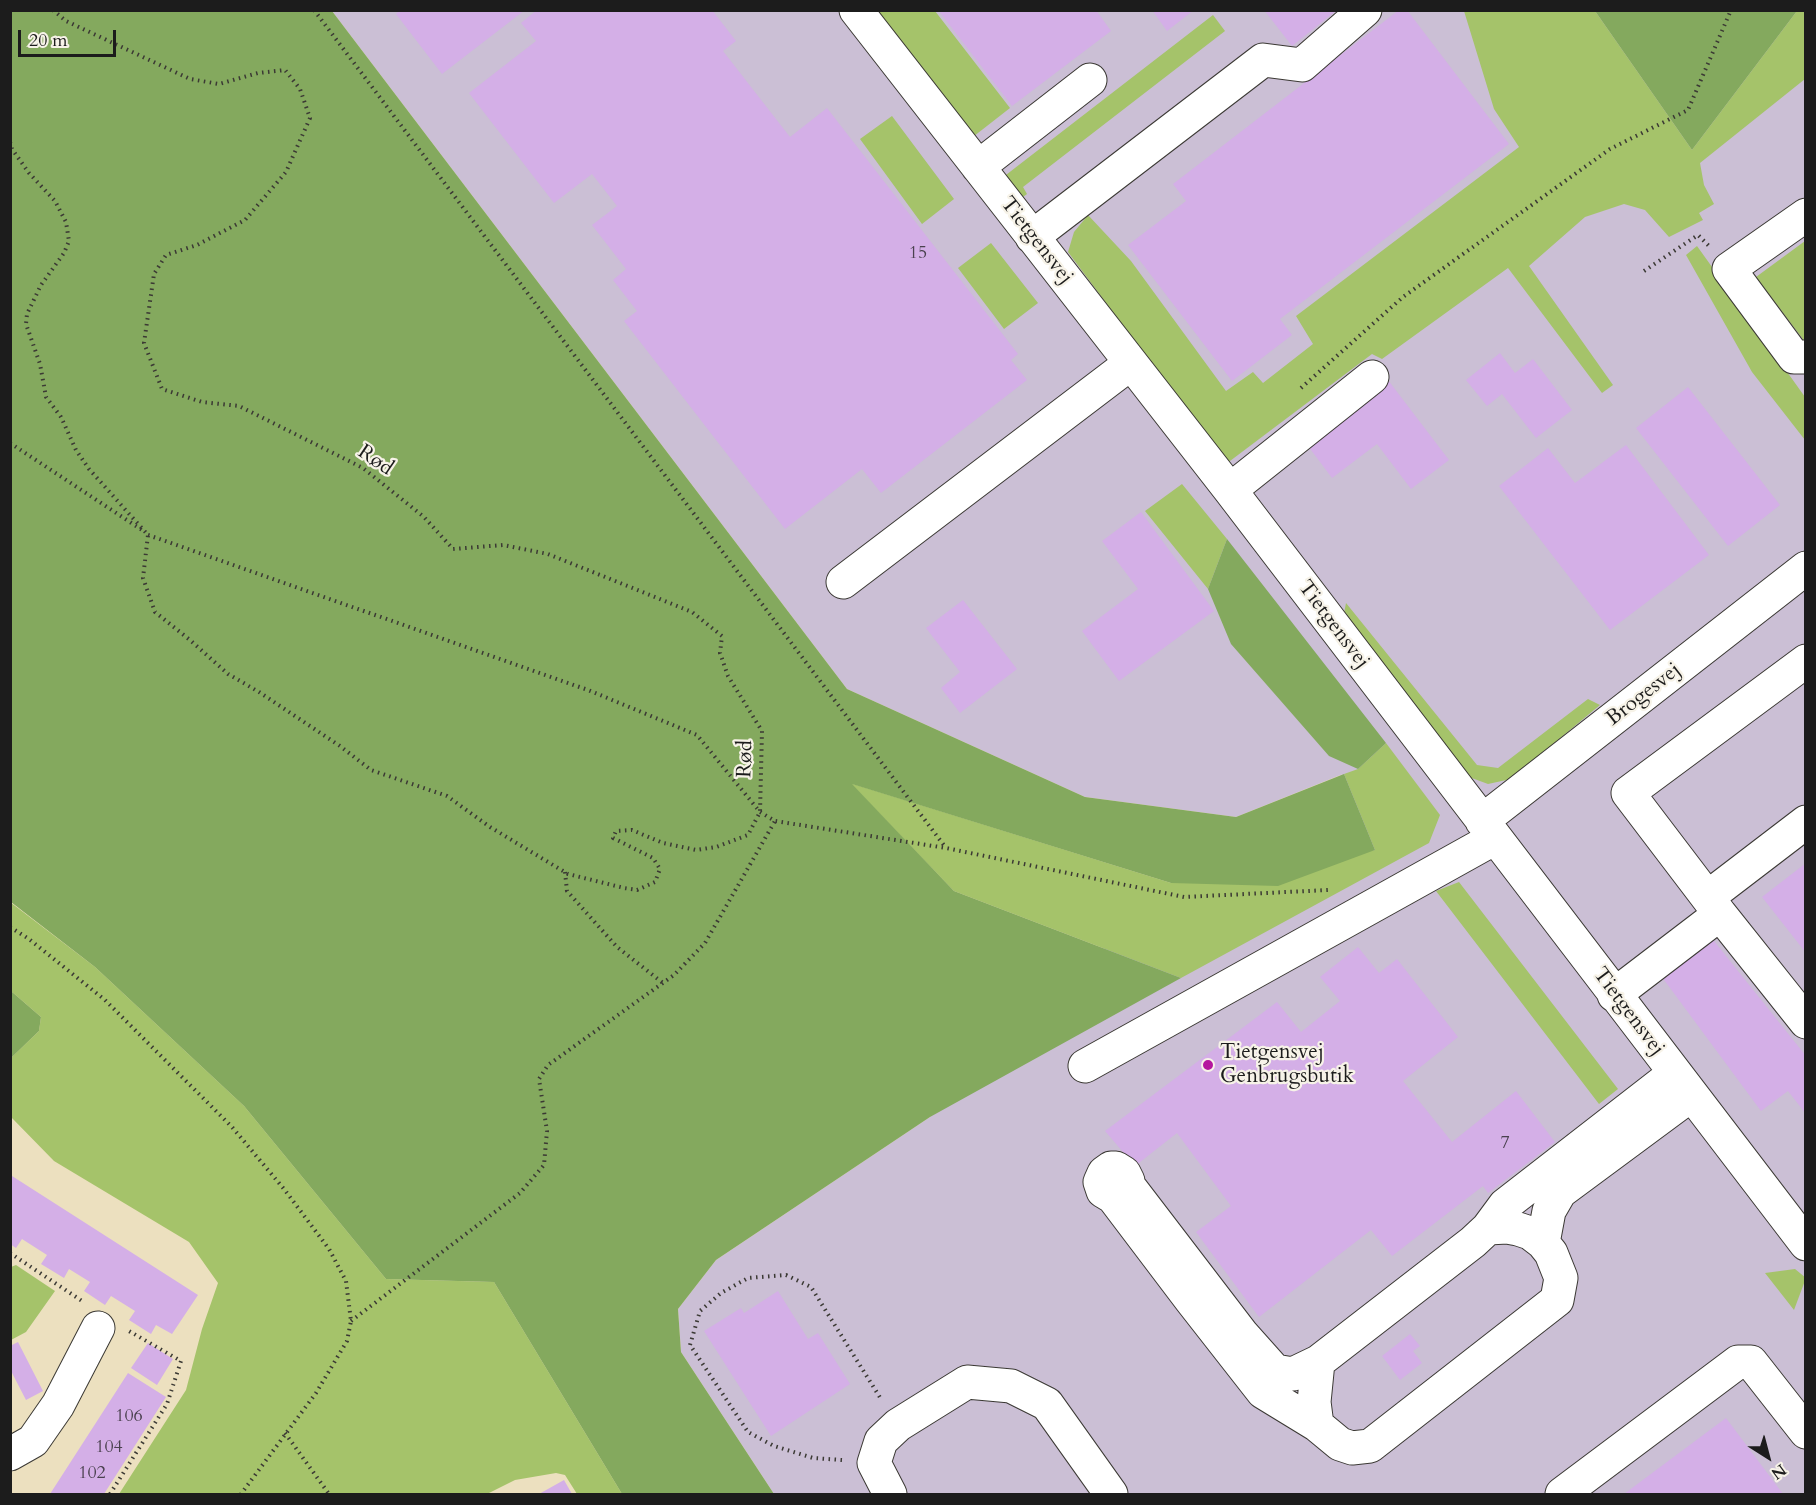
<!DOCTYPE html>
<meta charset="utf-8">
<style>
body{margin:0}
#map{position:relative;width:1816px;height:1505px;overflow:hidden;background:#ece0bf;font-family:Cardo,serif}
canvas{display:block}
.frame{position:absolute;inset:0;border:12px solid #1c1c1c;pointer-events:none}
.north{position:absolute;left:1738px;top:1427px;width:60px;height:60px;-webkit-text-stroke:4px #f7f3e8;paint-order:stroke;rotate:144deg;font-size:16px;font-weight:700;line-height:24px;text-align:center;color:#1c1c1c}
.north::after{content:'';display:block;margin:auto;width:21px;height:27px;background:#1c1c1c;clip-path:polygon(50% 0,100% 100%,50% 72%,0 100%)}
.scale{position:absolute;left:18px;top:30px;width:98px;height:27px;box-sizing:border-box;border:3px solid #1c1c1c;border-top:0;padding-left:8px;font-size:18px;line-height:21px;white-space:nowrap;color:#1c1c1c;-webkit-text-stroke:4px #f7f3e8;paint-order:stroke}
</style>
<div id="map">
<canvas width="1816" height="1505"></canvas>
<div class="frame"></div>
<div class="north">N</div>
<div class="scale">20 m</div>
</div>
<script>
const ctx = document.querySelector('canvas').getContext('2d');
ctx.lineJoin = 'round';
function fill(path, color) { ctx.fillStyle = color; ctx.fill(path, 'evenodd'); }
const shape = rows => new Path2D(rows.map(r => 'M' + r).join(''));
function strokePath(path, color, width, dash) { ctx.strokeStyle = color; ctx.lineWidth = width; ctx.lineCap = dash ? 'butt' : 'round'; ctx.setLineDash(dash || []); ctx.stroke(path); }
function label(font, color, halo, rows, align = 'center') {
  ctx.font = font + ' Cardo,serif'; ctx.lineWidth = 4.5; ctx.setLineDash([]); ctx.textBaseline = 'middle'; ctx.strokeStyle = halo; ctx.fillStyle = color; for (const [text, x, y, turn = 0] of rows) {
    ctx.save(); ctx.translate(x, y); ctx.rotate((+turn || 0) * Math.PI / 180); ctx.textAlign = isNaN(turn) ? turn : align; if (halo) ctx.strokeText(text, 0, 0); ctx.fillText(text, 0, 0); ctx.restore();
  }
}
const industrial = shape([
 [332,11,1595,11,1692,150,1797,11,1805,11,1805,1494,774,1494,681,1352,678,1309,716,1260,930,1117,1171,883,1343,774,1236,817,1085,797,847,689]
]);
const green = shape([
 [874,11,935,11,1010,108,969,140],
 [1464,11,1595,11,1692,150,1797,11,1805,11,1805,79,1700,163,1704,185,1714,204,1699,213,1703,220,1669,237,1645,210,1624,204,1585,217,1529,266,1613,385,1602,393,1508,268,1382,359,1372,354,1226,464,1068,252,1074,232,1088,215,1131,261,1226,391,1253,372,1263,383,1313,344,1296,316,1519,147,1494,109],
 [1213,15,1225,31,1023,187,1027,194,1019,200,1002,178],
 [892,116,954,199,922,224,860,139],
 [1805,241,1805,342,1756,277],
 [991,243,1038,303,1004,329,958,268],
 [1697,246,1805,397,1805,440,1752,372,1686,255],
 [1182,484,1227,539,1208,589,1145,511],
 [1346,603,1477,765,1498,768,1588,699,1600,705,1511,779,1488,784,1469,777,1343,619],
 [1386,743,1440,815,1429,843,1181,978,954,891,850,783,1171,883,1375,850,1344,774,1358,769],
 [1459,882,1618,1089,1599,1104,1436,891],
 [10,902,95,967,244,1106,386,1279,494,1282,622,1494,577,1494,565,1475,556,1473,515,1480,487,1494,119,1494,186,1390,202,1329,218,1283,189,1242,54,1161,11,1117,11,1058,39,1031,41,1017,11,991],
 [16,1265,55,1291,26,1332,11,1340,11,1267],
 [1795,1269,1806,1278,1794,1310,1765,1273]
]);
const forest = shape([
 [10,11,332,11,847,689,1085,797,1236,817,1344,774,1375,850,1278,886,1171,883,852,784,954,891,1181,978,930,1117,716,1260,678,1309,681,1352,774,1494,622,1494,494,1282,386,1279,244,1106,95,967,11,902],
 [1595,11,1797,11,1692,150],
 [1227,539,1386,743,1358,769,1329,756,1231,644,1208,589],
 [11,991,41,1017,39,1031,11,1058]
]);
const building = shape([
 [400,10,525,10,442,74,396,14],
 [537,10,712,10,736,41,723,51,790,137,827,108,1018,354,1011,360,1027,380,881,493,862,469,785,529,624,321,637,311,613,280,626,269,592,225,617,206,592,174,554,203,469,93,536,41,521,23],
 [938,10,1096,10,1111,31,1012,106],
 [1152,10,1194,10,1167,31],
 [1264,10,1337,10,1292,46],
 [1399,10,1407,10,1509,144,1280,319,1292,335,1232,381,1128,245,1186,201,1173,184],
 [1500,353,1515,373,1533,359,1572,410,1536,438,1502,394,1487,406,1466,380],
 [1388,380,1449,460,1411,489,1377,444,1332,478,1305,442],
 [1688,387,1780,505,1728,546,1636,428],
 [1626,445,1709,555,1610,630,1499,486,1548,448,1575,483],
 [1141,512,1214,611,1119,681,1082,631,1138,589,1102,541],
 [963,600,1017,669,960,713,941,688,960,672,926,628],
 [1806,863,1806,953,1762,897],
 [1706,931,1806,1056,1806,1114,1788,1091,1761,1111,1656,969],
 [1358,947,1379,973,1397,959,1458,1037,1403,1081,1452,1142,1516,1091,1555,1142,1488,1193,1483,1186,1392,1256,1371,1230,1259,1317,1196,1232,1231,1206,1177,1133,1135,1166,1105,1131,1277,1002,1301,1032,1340,1001,1320,977],
 [12,1176,198,1295,172,1334,156,1325,151,1334,129,1320,135,1311,111,1296,105,1305,84,1291,90,1282,69,1269,64,1278,41,1264,47,1255,22,1239,16,1248,10,1244],
 [778,1291,808,1339,818,1333,850,1384,771,1436,704,1331,741,1308,744,1313],
 [1410,1334,1420,1346,1413,1351,1422,1363,1400,1380,1382,1356],
 [18,1342,43,1391,26,1400,10,1369,10,1346],
 [148,1343,173,1359,157,1385,131,1368],
 [128,1373,166,1397,104,1494,50,1494],
 [1726,1418,1783,1494,1624,1494],
 [564,1480,572,1494,539,1494]
]);
const path = shape([
 [314,10,946,848],
 [10,128,10,142],
 [10,142,12,149,29,173,55,201,66,222,69,241,64,253,41,285,27,314,26,324,40,364,46,397,61,417,76,450,89,469,148,535,143,578,155,612,190,640,228,674,259,692,340,746,371,770,447,796,490,827,568,874,624,888,637,890,655,882,660,869,653,858,613,838,616,831,632,830,663,843,696,850,716,847,748,835,760,812,762,731,728,676,720,653,722,636,692,612,548,554,503,545,453,549,424,517,363,468,239,406,202,402,162,389,144,343,154,274,166,255,197,245,245,220,286,172,310,118,300,89,285,70,258,73,219,84,190,79,66,21,53,10],
 [1644,271,1698,235,1709,246],
 [1301,388,1403,297,1610,149,1688,110,1731,10],
 [10,443,142,530],
 [148,535,588,690,697,735,760,812,775,821,946,848,1184,897,1328,890],
 [565,872,567,891,617,947,663,983],
 [10,927,29,939,105,1000,232,1127,284,1189,329,1249,346,1281,351,1321,347,1341,316,1393,241,1494],
 [10,1253,82,1301],
 [351,1321,520,1193,544,1165,547,1131,539,1079,548,1065,674,975,705,943,775,821],
 [285,1433,329,1494],
 [842,1460,813,1458,774,1446,748,1432,690,1345,700,1311,721,1293,748,1278,786,1275,811,1287,881,1399],
 [110,1494,167,1404,181,1361,129,1331]
]);
const minor = shape([
 [856,10,1230,490,1806,1244],
 [978,167,1090,80],
 [1806,215,1729,269,1794,357,1806,357],
 [1032,237,1263,60,1302,65,1365,10],
 [1230,490,1372,377],
 [843,582,1131,363],
 [1482,821,1806,568],
 [1708,897,1806,822],
 [1720,914,1628,793,1806,661],
 [1614,995,1720,914,1806,1022],
 [1085,1066,1495,838],
 [1543,1243,1549,1211,1560,1192,1691,1095],
 [1318,1362,1314,1402,1317,1425,1340,1444,1352,1448,1370,1446,1557,1300,1561,1278,1551,1253,1543,1243,1530,1233,1518,1229,1507,1227,1488,1228],
 [1317,1425,1263,1392,1191,1300,1113,1197,1103,1191,1100,1182,1104,1173,1111,1168,1116,1168,1124,1173,1128,1181,1128,1185,1242,1334,1275,1371,1293,1374,1318,1362,1473,1242,1488,1228,1505,1205,1675,1073],
 [10,1454,33,1441,58,1405,98,1328],
 [890,1494,874,1463,881,1441,898,1425,967,1382,1011,1386,1047,1404,1111,1494],
 [1562,1494,1738,1362,1751,1362,1806,1432]
]);
const markers = [
 [1208,1065,6,"#b5179e"]
];
const numberNames = [
 ["15",918,254],
 ["7",1505,1144],
 ["106",129,1417],
 ["104",109,1448],
 ["102",92,1474]
];
const streetNames = [
 ["Tietgensvej",1036,241,52],
 ["Rød",375,461,34],
 ["Tietgensvej",1333,625,53],
 ["Brogesvej",1644,695,-38],
 ["Rød",746,759,-88],
 ["Tietgensvej",1628,1012,53]
];
const poiNames = [
 ["Tietgensvej",1220,1053],
 ["Genbrugsbutik",1220,1077]
];
fill(industrial, '#cbbfd5');
fill(green, '#a5c36a');
fill(forest, '#84a95e');
fill(building, '#d4afe7');
strokePath(minor, '#3b3934', 35);
strokePath(path, '#3b3934', 4, [1.5, 4.5]);
strokePath(minor, '#fff', 33);
for (const [x, y, r, color] of markers) { const dot = new Path2D(); dot.arc(x, y, r, 0, 2 * Math.PI); ctx.fillStyle = color; ctx.fill(dot); strokePath(dot, '#f7f3e8', 2); }
label('18px', '#4a414f', null, numberNames);
label('21px', '#1c1c1c', '#f7f3e8', streetNames);
label('21px', '#1c1c1c', '#f7f3e8', poiNames, 'left');
</script>
